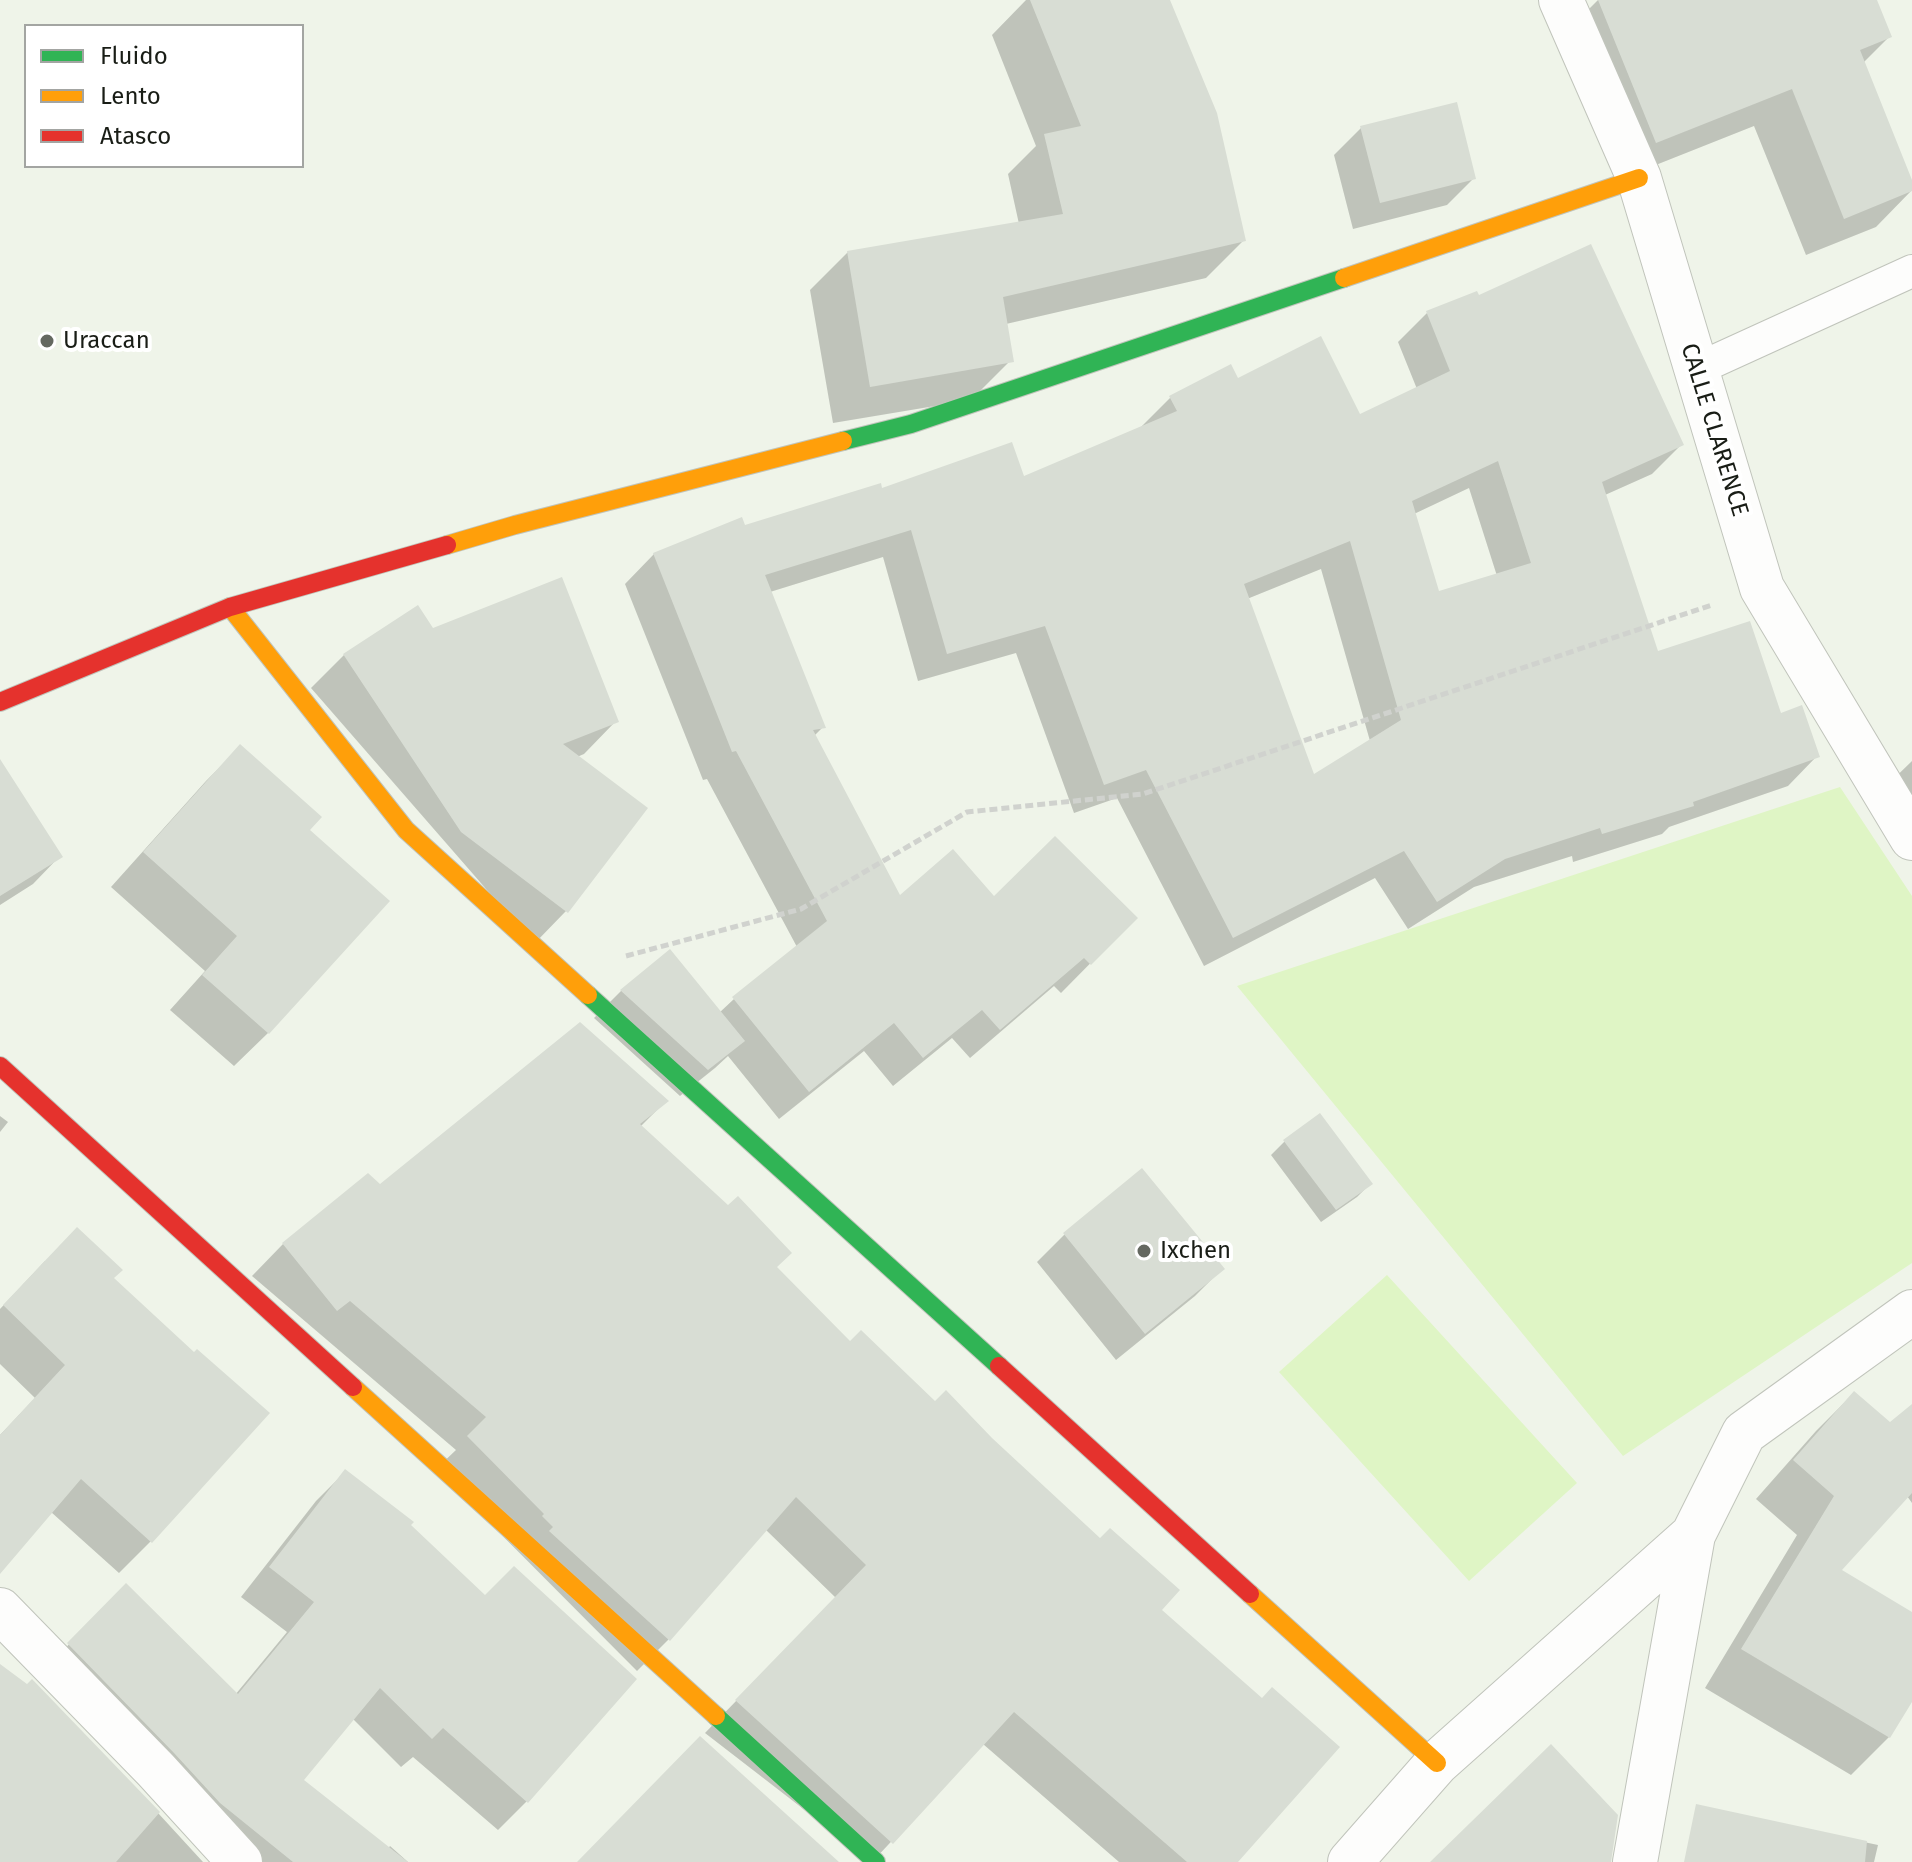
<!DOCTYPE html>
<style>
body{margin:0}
#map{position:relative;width:1912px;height:1862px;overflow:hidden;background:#eff4e9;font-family:"Fira Sans",sans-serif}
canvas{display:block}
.legend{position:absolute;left:24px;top:24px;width:280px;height:144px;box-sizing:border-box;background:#fff;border:2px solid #a3a5a2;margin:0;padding:10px 14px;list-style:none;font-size:24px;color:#191d16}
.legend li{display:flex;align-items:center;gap:16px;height:40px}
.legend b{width:40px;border:2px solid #a3a5a2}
</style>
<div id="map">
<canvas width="1912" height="1862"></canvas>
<ul class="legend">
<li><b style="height:10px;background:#30b455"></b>Fluido</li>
<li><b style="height:10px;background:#ff9f0a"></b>Lento</li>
<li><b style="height:10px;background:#e5322d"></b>Atasco</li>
</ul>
</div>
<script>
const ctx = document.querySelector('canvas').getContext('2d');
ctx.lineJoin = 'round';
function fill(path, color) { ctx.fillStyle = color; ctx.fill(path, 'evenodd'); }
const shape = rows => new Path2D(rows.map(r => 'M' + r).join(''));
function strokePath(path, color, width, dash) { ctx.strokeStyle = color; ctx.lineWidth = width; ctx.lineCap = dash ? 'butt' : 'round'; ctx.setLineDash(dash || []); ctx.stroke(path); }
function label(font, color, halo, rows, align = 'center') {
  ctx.font = font + ' "Fira Sans",sans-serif'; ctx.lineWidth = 8; ctx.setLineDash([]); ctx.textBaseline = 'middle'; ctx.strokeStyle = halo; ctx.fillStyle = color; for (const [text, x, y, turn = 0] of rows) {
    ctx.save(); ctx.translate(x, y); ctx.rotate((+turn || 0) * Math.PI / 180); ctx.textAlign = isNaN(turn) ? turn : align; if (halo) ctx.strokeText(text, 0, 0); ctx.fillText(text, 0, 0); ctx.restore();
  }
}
const green = shape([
 [1840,787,1912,896,1912,1263,1623,1456,1237,986],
 [1387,1275,1577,1483,1469,1581,1279,1372]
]);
const shadow = shape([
 [1026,0,1168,0,1244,240,1206,278,1006,324,1009,362,971,400,833,423,810,290,848,252,1019,224,1008,174,1036,146,992,35],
 [1598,0,1874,0,1889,37,1863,63,1912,186,1912,190,1876,227,1806,255,1754,126,1618,180,1560,38],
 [1361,128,1474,178,1447,205,1353,229,1334,155],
 [1427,313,1681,445,1652,474,1605,495,1656,654,1780,715,1817,756,1788,786,1669,827,1662,834,1573,862,1572,856,1474,887,1408,929,1375,878,1204,966,1117,798,1074,813,1016,653,918,681,883,557,770,592,823,727,814,736,899,899,994,899,1135,918,1061,993,1054,986,970,1058,952,1038,893,1086,864,1051,779,1119,728,1056,715,1068,680,1096,594,1018,621,991,669,952,719,1013,734,999,797,947,707,779,703,780,625,584,654,554,744,527,881,491,1023,479,1141,427,1170,398,1237,381,1359,417,1417,389,1398,342],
 [1469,488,1497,576,1437,594,1414,514],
 [1321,569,1370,741,1313,777,1247,599],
 [432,630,616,721,584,754,577,757,566,911,534,944,311,688,344,655],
 [240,747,307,831,268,1033,234,1066,170,1010,205,971,111,887,206,781],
 [1912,761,1912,833,1879,793],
 [0,818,60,856,33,884,0,905],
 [666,1101,640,1127,774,1268,850,1344,1160,1610,1235,1862,1119,1862,983,1744,872,1862,705,1733,836,1598,765,1529,668,1640,637,1671,436,1469,456,1450,252,1276,283,1244,380,1187],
 [0,1116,8,1122,0,1132],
 [1285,1141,1370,1184,1357,1197,1321,1222,1271,1155],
 [1142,1171,1222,1269,1195,1296,1116,1360,1037,1262,1064,1235],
 [45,1261,111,1279,151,1541,119,1573,51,1512,0,1570,0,1435,35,1398,0,1364,0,1309],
 [1854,1393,1890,1424,1912,1407,1912,1503,1907,1496,1839,1571,1912,1614,1912,1698,1889,1737,1851,1775,1705,1688,1797,1535,1756,1499,1816,1431],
 [345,1472,409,1526,527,1801,498,1830,413,1757,401,1767,352,1718,301,1780,388,1849,390,1846,408,1862,218,1862,40,1674,126,1586,235,1695,287,1632,241,1597,316,1501],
 [0,1667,27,1687,136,1789,203,1862,0,1862],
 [1728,1813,1878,1845,1874,1862,1690,1862]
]);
const building = shape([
 [1030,0,1170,0,1217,113,1246,241,1003,297,1014,362,870,387,847,251,1063,214,1044,134,1081,126],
 [1598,0,1877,0,1892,37,1860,50,1912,180,1912,191,1844,219,1792,89,1656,143],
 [1457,102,1476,179,1380,203,1360,126],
 [1591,244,1684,445,1602,482,1658,651,1750,621,1781,713,1802,705,1820,757,1693,802,1694,806,1602,834,1600,828,1505,859,1437,902,1404,851,1233,938,1146,770,1104,785,1045,626,947,654,911,530,765,575,826,728,813,730,900,895,953,849,994,896,1055,836,1138,918,1091,965,1084,958,1000,1030,982,1010,923,1058,894,1023,809,1092,732,997,827,921,736,751,732,752,653,553,742,517,745,525,881,483,882,488,1012,442,1024,476,1177,411,1169,396,1231,364,1238,378,1321,336,1360,414,1450,371,1426,311,1477,291,1479,295],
 [1498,461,1531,563,1439,591,1412,501],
 [1350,541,1401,720,1314,774,1244,584],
 [562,577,619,722,563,744,648,808,568,913,461,832,343,654,418,605,433,628],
 [240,744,322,817,310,830,390,901,269,1034,202,975,237,936,143,852],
 [0,759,63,857,0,896],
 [670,949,745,1041,708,1070,620,990],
 [580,1022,669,1101,640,1124,728,1205,738,1196,792,1253,777,1267,850,1341,861,1330,935,1401,946,1390,992,1438,1100,1538,1110,1528,1180,1590,1162,1610,1262,1698,1272,1687,1340,1747,1238,1862,1187,1862,1014,1712,893,1844,735,1700,866,1565,796,1497,670,1641,549,1531,553,1527,542,1516,544,1514,467,1436,486,1417,350,1301,337,1311,282,1243,368,1173,380,1184],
 [1320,1113,1373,1184,1336,1210,1283,1140],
 [1142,1168,1225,1269,1145,1334,1063,1233],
 [77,1227,123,1270,114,1278,194,1352,197,1349,270,1413,152,1543,81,1479,0,1574,0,1435,65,1365,3,1305],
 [1854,1391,1890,1422,1912,1404,1912,1493,1842,1570,1912,1612,1912,1702,1890,1738,1741,1649,1834,1496,1793,1460],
 [345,1469,414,1522,411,1525,485,1595,514,1566,637,1679,528,1803,443,1728,432,1739,380,1688,304,1780,408,1862,293,1862,220,1803,174,1753,67,1643,126,1583,238,1694,314,1602,269,1567],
 [0,1664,27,1684,32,1679,160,1812,116,1862,0,1862],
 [700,1736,839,1862,577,1862],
 [1551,1744,1618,1815,1611,1862,1430,1862],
 [1696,1804,1867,1841,1865,1862,1684,1862]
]);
const path = shape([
 [626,956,801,909,967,812,1143,794,1712,605]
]);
const lane = shape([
 [1695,370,1912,271]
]);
const street = shape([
 [1561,0,1639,178,1762,588,1912,838],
 [0,1610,156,1770,240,1862],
 [1350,1862,1437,1763,1693,1535],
 [1635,1862,1693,1535,1744,1433,1912,1312]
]);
const fast = shape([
 [843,441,911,424,1344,278],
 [588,995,999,1366],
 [716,1716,876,1862]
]);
const slow = shape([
 [1344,278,1639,178],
 [447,545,515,525,843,441],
 [230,607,406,830,588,995],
 [353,1387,716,1716],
 [1250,1594,1437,1763]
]);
const jam = shape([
 [0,702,230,607,447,545],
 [0,1066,353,1387],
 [999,1366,1250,1594]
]);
const markers = [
 [47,341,8,"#646860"],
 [1144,1251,8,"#646860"]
];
const poiNames = [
 ["Uraccan",63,341],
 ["Ixchen",1160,1251]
];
const streetNames = [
 ["CALLE CLARENCE",1714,430,73]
];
fill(green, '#dff5c5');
fill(shadow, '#0003');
fill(building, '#d8ddd4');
strokePath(lane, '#c0c4bb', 34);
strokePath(street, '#c0c4bb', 46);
strokePath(fast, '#c0c4bb', 20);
strokePath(slow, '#c0c4bb', 20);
strokePath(jam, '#c0c4bb', 20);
strokePath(path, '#d0d2ce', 5, [8, 4]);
strokePath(lane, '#fdfdfc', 32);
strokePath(street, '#fdfdfc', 44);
strokePath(fast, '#30b455', 18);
strokePath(slow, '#ff9f0a', 18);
strokePath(jam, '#e5322d', 18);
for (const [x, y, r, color] of markers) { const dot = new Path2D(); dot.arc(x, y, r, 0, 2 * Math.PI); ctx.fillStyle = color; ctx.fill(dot); strokePath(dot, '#fff', 3); }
label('24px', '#191d16', '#fff', poiNames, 'left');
label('24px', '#191d16', '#fff', streetNames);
</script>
